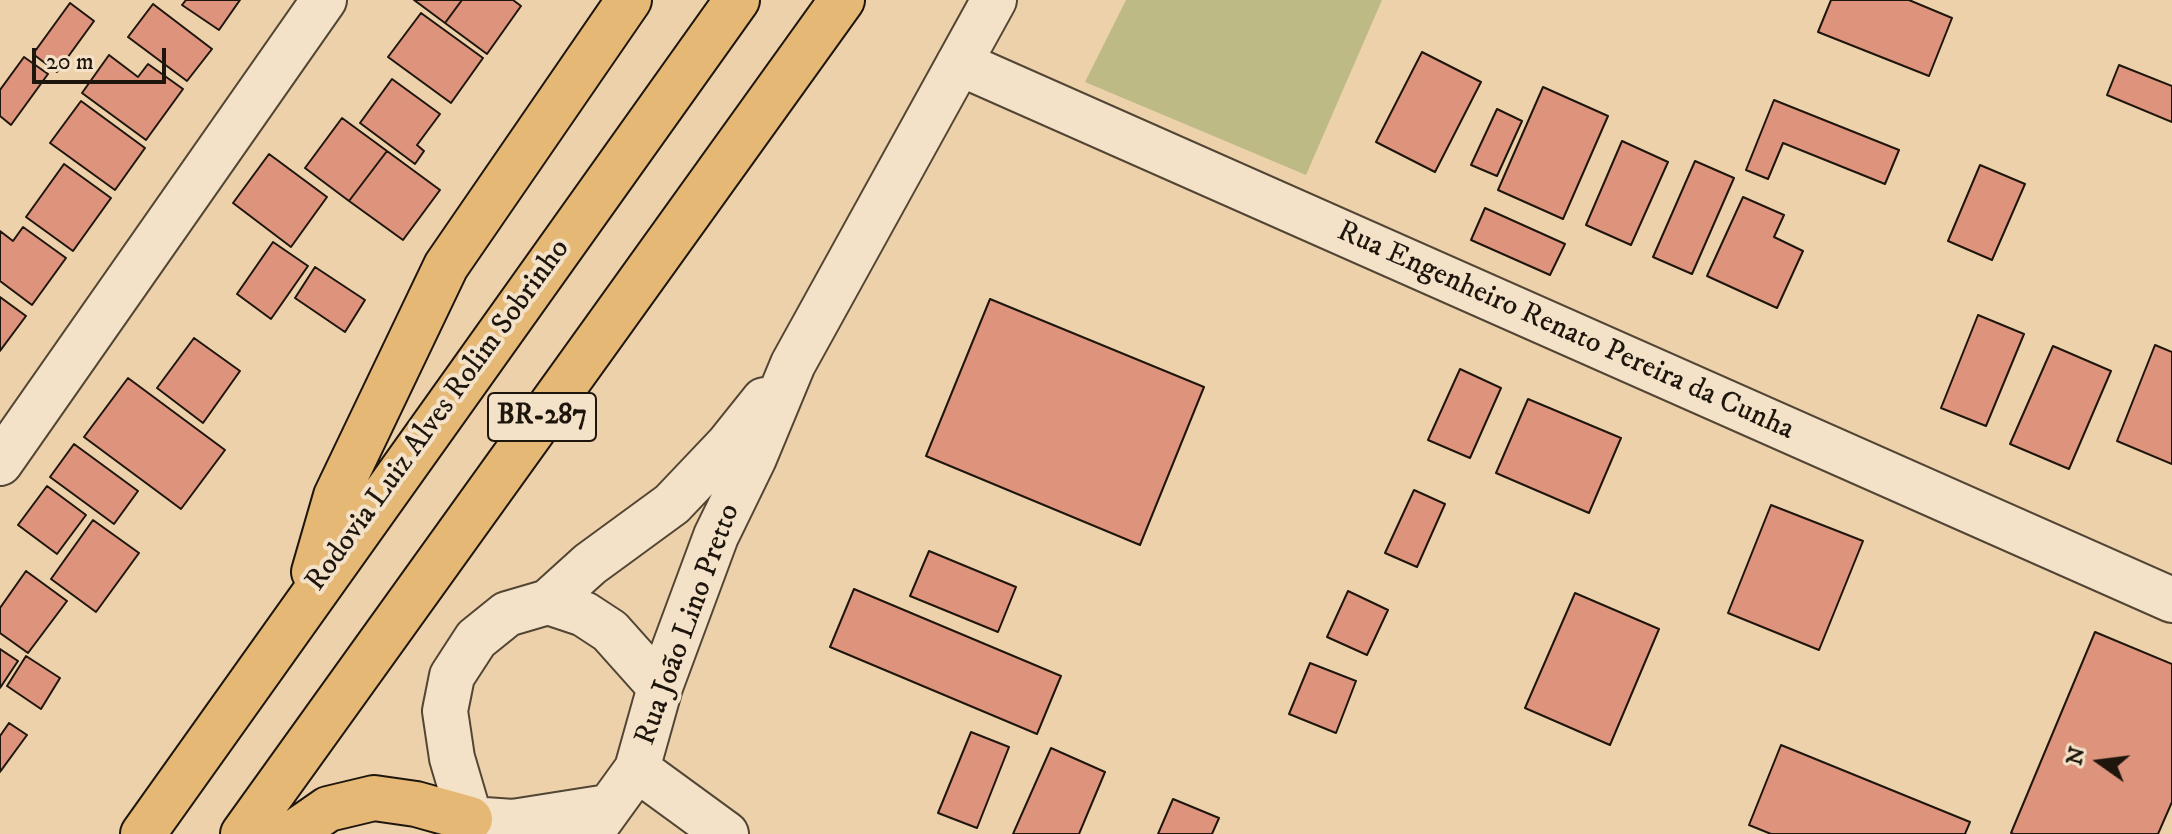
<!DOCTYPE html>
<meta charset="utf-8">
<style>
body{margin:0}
#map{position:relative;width:2172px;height:834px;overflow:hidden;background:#ecd1ab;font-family:"IM FELL DW Pica",serif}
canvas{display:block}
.north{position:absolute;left:2060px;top:722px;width:80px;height:80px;-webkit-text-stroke:6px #f3e1c8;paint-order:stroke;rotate:284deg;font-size:22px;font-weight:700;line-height:32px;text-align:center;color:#1e160d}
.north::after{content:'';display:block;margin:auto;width:28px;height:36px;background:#1e160d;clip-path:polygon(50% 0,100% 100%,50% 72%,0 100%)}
.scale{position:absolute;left:32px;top:48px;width:134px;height:36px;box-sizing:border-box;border:4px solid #1e160d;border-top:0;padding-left:10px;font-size:24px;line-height:28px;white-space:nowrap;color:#1e160d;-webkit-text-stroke:6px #f3e1c8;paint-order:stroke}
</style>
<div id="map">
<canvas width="2172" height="834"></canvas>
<div class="north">N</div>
<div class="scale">20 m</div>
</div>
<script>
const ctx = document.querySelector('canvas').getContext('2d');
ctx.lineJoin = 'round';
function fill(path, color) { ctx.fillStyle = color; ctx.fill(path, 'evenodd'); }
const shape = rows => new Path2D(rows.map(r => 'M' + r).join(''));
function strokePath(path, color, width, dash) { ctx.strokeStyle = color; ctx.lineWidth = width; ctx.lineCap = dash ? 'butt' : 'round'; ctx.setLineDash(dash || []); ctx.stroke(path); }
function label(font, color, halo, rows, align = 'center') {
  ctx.font = font + ' "IM FELL DW Pica",serif'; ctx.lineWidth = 8; ctx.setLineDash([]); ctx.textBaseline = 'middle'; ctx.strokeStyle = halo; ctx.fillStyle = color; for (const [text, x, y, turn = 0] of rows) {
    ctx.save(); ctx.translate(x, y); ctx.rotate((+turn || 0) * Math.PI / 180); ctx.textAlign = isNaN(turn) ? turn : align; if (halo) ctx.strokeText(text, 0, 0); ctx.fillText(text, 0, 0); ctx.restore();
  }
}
const green = shape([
 [1126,0,1382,0,1306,175,1085,82]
]);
const building = shape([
 [186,0,240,0,219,30,182,5,186,0],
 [414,0,462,0,445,23,414,0],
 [462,0,513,0,521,6,487,54,445,23,462,0],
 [1831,0,1909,0,1952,18,1929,76,1818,32,1831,0],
 [70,3,94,21,57,72,33,54,70,3],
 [153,4,212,49,187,81,128,37,153,4],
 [421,13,483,58,451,103,388,57,421,13],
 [1422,52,1481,82,1435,172,1376,142,1422,52],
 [109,55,138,77,148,64,183,89,146,140,82,93,109,55],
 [24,57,48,74,11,125,0,116,0,90,24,57],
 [2119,65,2172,86,2172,122,2107,95,2119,65],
 [392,79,440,114,417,145,424,151,415,164,360,123,392,79],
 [1543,87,1608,116,1563,219,1498,190,1543,87],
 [1774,100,1899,150,1885,184,1783,143,1768,179,1746,170,1774,100],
 [81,101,145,148,115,190,50,143,81,101],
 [1497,109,1522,121,1497,176,1471,165,1497,109],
 [342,118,387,151,349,201,305,168,342,118],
 [1622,141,1668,162,1631,245,1586,225,1622,141],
 [387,151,440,190,403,240,349,201,387,151],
 [269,154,327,197,291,247,233,203,269,154],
 [1695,161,1734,178,1692,274,1653,257,1695,161],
 [64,164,111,198,73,251,26,217,64,164],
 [1980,165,2025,184,1992,260,1948,241,1980,165],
 [1743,197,1784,215,1774,237,1803,251,1777,308,1707,276,1743,197],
 [1485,208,1565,244,1550,275,1471,240,1485,208],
 [23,227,66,258,32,305,0,281,0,231,13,241,23,227],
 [273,242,308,266,271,319,237,294,273,242],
 [315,267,365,300,345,332,295,298,315,267],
 [0,297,26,316,0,351,0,297],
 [990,299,1204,387,1140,545,926,456,990,299],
 [1978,315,2024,334,1986,426,1941,408,1978,315],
 [194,338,240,371,203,423,157,388,194,338],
 [2155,345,2172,352,2172,464,2117,441,2155,345],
 [2053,346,2111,371,2069,469,2010,444,2053,346],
 [1460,369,1501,388,1470,458,1428,440,1460,369],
 [128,378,225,450,181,509,84,437,128,378],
 [1528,399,1621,438,1589,513,1496,473,1528,399],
 [74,444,138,491,114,524,50,477,74,444],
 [47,486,86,515,57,554,18,525,47,486],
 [1414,490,1445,504,1417,567,1385,553,1414,490],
 [1771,505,1863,541,1819,650,1728,613,1771,505],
 [93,520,139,553,96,612,51,579,93,520],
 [929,551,1016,587,998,632,910,596,929,551],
 [26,571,67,601,28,653,0,633,0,608,26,571],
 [854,589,1061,676,1037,734,830,647,854,589],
 [1348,591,1388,610,1367,655,1327,637,1348,591],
 [1575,593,1659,629,1610,745,1525,708,1575,593],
 [2095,632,2172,664,2172,802,2158,834,2014,834,2011,833,2095,632],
 [0,649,18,661,0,688,0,649],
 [26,656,60,678,41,709,7,686,26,656],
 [1310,663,1356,681,1336,733,1289,714,1310,663],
 [9,723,27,735,0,772,0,736,9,723],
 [971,732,1009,747,977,828,938,813,971,732],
 [1781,745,1970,822,1965,834,1771,834,1749,825,1781,745],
 [1051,748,1105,772,1079,834,1013,834,1051,748],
 [1173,799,1219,818,1212,834,1158,834,1173,799]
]);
const minor = shape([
 [959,63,2172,600],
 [0,463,324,0],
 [548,602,590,564,672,504,728,445,764,400],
 [637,769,726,834],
 [470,819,513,822,608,807],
 [469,834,470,819,452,758,445,711,452,676,476,639,507,614,548,602,584,614,610,631,660,687],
 [590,834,637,769,660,687,716,536,754,458,793,364,994,0]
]);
const highway = shape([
 [314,572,336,496,446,266,629,0],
 [143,834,737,0],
 [243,834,842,0],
 [292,834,328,809,374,798,416,804,470,819]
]);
const shields = [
 [542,417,108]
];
const shieldNames = [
 ["BR-287",542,417]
];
const streetNames = [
 ["Rua Engenheiro Renato Pereira da Cunha",1565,332,24],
 ["Rodovia Luiz Alves Rolim Sobrinho",439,416,-54],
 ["Rua João Lino Pretto",689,625,-70]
];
fill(green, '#bdba86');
fill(building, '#dd937c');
strokePath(building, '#1e160d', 2);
strokePath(minor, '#524534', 48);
strokePath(highway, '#1e160d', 48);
strokePath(minor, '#f3e1c8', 44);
strokePath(highway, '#e6b876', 44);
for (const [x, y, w] of shields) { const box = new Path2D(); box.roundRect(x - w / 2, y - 24, w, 48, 6); ctx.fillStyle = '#f3e1c8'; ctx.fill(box); strokePath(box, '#1e160d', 2); }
label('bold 28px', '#1e160d', null, shieldNames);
label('30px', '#1e160d', '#f3e1c8', streetNames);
</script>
